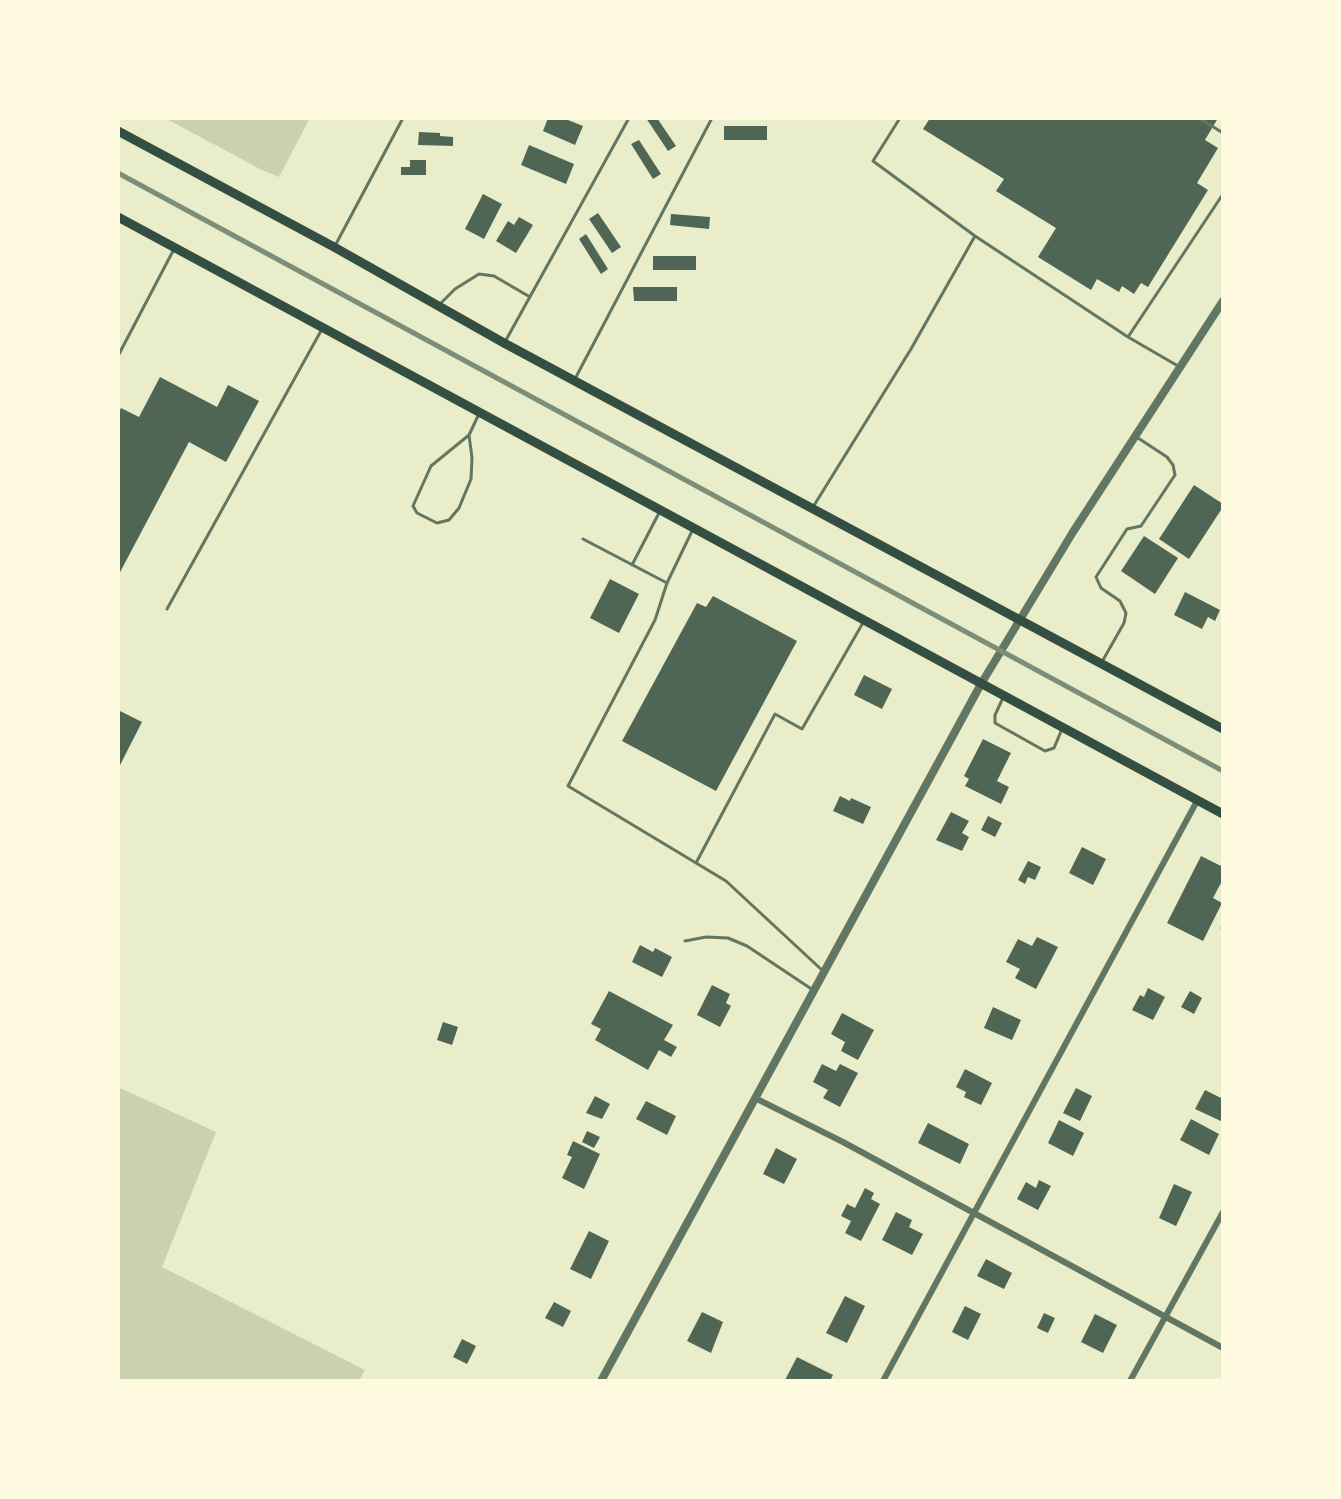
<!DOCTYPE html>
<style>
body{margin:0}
#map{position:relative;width:1341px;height:1499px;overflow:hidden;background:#e9edc9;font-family:"Roboto Condensed",sans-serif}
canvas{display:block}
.frame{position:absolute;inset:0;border:120px solid #fefae0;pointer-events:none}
</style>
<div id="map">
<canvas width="1341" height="1499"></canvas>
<div class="frame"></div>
</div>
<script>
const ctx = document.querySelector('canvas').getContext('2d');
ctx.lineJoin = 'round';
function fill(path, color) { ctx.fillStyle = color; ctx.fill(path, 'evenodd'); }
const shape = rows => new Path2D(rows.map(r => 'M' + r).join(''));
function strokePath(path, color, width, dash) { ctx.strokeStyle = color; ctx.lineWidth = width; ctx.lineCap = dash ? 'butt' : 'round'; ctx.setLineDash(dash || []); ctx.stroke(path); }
const green = shape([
 [165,118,310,118,279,177,260,169],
 [118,1087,216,1132,162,1267,365,1370,359,1381,118,1381]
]);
const building = shape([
 [548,118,563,118,583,126,575,145,543,131],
 [646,118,657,118,676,146,668,151],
 [930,118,1218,118,1205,140,1218,148,1197,183,1208,190,1148,287,1141,283,1134,294,1122,286,1119,292,1097,279,1091,290,1038,257,1056,228,996,191,1004,179,923,129],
 [724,126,767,126,767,140,724,140],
 [419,132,440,133,440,136,453,137,453,146,418,145],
 [639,140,661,174,653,179,631,144],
 [529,145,574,164,566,184,521,165],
 [410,160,426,160,426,175,401,175,401,167,410,167],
 [483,194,502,204,484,239,465,229],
 [598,213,621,247,612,253,589,219],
 [671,214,710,217,709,229,670,225],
 [519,217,533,225,516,253,496,241,508,221,514,225],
 [586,234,608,269,601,274,579,239],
 [653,256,696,256,696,270,653,270],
 [633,287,677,287,677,301,634,301],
 [160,377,217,407,228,385,259,401,226,462,189,442,118,576,118,414,121,408,139,417],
 [1194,485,1223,504,1223,507,1189,559,1159,539],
 [1144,536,1178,558,1155,594,1121,571],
 [610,579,639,594,619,633,590,618],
 [1185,592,1220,610,1215,621,1208,617,1202,629,1174,615],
 [713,596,797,641,716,791,622,741,697,603,706,607],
 [864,675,892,689,882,709,854,695],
 [118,710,142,722,118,769],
 [983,739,1011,753,997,781,1009,787,1001,804,965,786,969,779,964,776],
 [840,796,850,801,851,798,871,807,863,824,833,811],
 [951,812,969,821,962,833,969,837,962,851,936,840],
 [988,816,1002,823,995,837,981,830],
 [1082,847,1106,859,1093,885,1069,873],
 [1201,856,1223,867,1223,879,1213,898,1222,903,1203,941,1167,923],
 [1028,861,1041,867,1035,880,1028,877,1025,884,1018,880],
 [1037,937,1058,947,1036,989,1015,978,1020,969,1006,962,1018,939,1032,946],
 [640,945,653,952,655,948,672,957,662,977,632,962],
 [712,985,730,994,726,1003,731,1006,720,1027,697,1015],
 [1148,988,1165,997,1153,1020,1132,1010,1140,995,1144,997],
 [609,991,673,1025,664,1040,677,1047,671,1057,659,1050,648,1070,595,1040,601,1029,591,1024],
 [1190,991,1202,998,1194,1014,1181,1007],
 [993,1007,1021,1020,1012,1040,984,1028],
 [842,1013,874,1030,858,1060,841,1051,845,1042,831,1034],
 [443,1022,458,1027,452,1045,437,1040],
 [822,1064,836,1071,840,1064,858,1073,840,1107,823,1098,828,1090,813,1082],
 [965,1069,992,1083,981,1105,964,1097,966,1092,956,1087],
 [1076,1088,1092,1096,1080,1121,1063,1113],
 [1205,1090,1223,1099,1223,1122,1195,1109],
 [595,1096,610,1104,602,1119,586,1113],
 [646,1101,676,1116,667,1135,636,1119],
 [1191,1119,1219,1134,1209,1155,1180,1140],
 [1059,1120,1084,1133,1073,1156,1048,1143],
 [928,1123,969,1144,960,1164,918,1143],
 [587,1131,600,1137,594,1148,582,1142],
 [573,1141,600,1154,584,1189,562,1178,572,1157,567,1155],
 [776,1148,797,1159,784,1184,763,1174],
 [1039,1180,1051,1186,1038,1210,1017,1199,1026,1182,1036,1188],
 [1174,1184,1192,1192,1176,1226,1159,1218],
 [865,1188,874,1193,871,1199,880,1204,861,1241,845,1233,851,1221,841,1216,847,1204,855,1208],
 [896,1212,912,1220,909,1227,923,1234,912,1255,882,1240],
 [589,1231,609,1241,591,1279,570,1269],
 [986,1259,1012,1273,1004,1289,977,1276],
 [845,1296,865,1306,847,1343,826,1333],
 [554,1302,571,1311,563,1327,545,1318],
 [965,1306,981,1314,968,1340,952,1332],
 [702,1312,723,1322,711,1353,687,1341],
 [1044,1313,1055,1318,1048,1333,1037,1328],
 [1095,1314,1117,1325,1103,1353,1081,1342],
 [462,1339,476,1346,467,1364,453,1357],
 [797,1357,833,1375,830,1381,785,1380]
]);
const service = shape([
 [900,118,873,161,975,236],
 [1199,118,1223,133],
 [336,244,403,118],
 [439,305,455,289,479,274,494,276,530,297],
 [1128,337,1223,194],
 [506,340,629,118],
 [118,356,173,251],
 [576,377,712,118],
 [469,435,472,458,471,479,459,508,449,520,437,523,417,513,413,506,431,466,469,435,478,416],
 [813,507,911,349,975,236,1128,337,1178,366],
 [693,529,667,583,655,620,568,786,726,881,823,971],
 [583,539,667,583],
 [632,565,660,511],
 [167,609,322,329],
 [1103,660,1124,623,1126,613,1120,601,1101,588,1096,577,1127,529,1141,526,1175,475,1173,465,1167,457,1138,438],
 [1002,700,995,715,995,723,1045,751,1054,748,1062,729],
 [696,863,775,714,802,729,864,621],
 [1222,928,1223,925],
 [685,941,706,937,728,938,747,946,813,990]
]);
const minor = shape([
 [755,1098,843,1142,1223,1348],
 [883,1381,1197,801],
 [1130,1381,1223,1212]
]);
const tertiary = shape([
 [601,1381,981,684,1073,532,1223,301]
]);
const secondary = shape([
 [118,131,334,247,504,343,1223,729],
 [118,217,1223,814]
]);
const rail = shape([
 [118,173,1223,771]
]);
fill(green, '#cad2ad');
fill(building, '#4f6655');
strokePath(service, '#617663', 3);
strokePath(minor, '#617663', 6);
strokePath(tertiary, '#617663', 8);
strokePath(secondary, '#344e41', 9);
strokePath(rail, '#7c8e77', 5);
</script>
